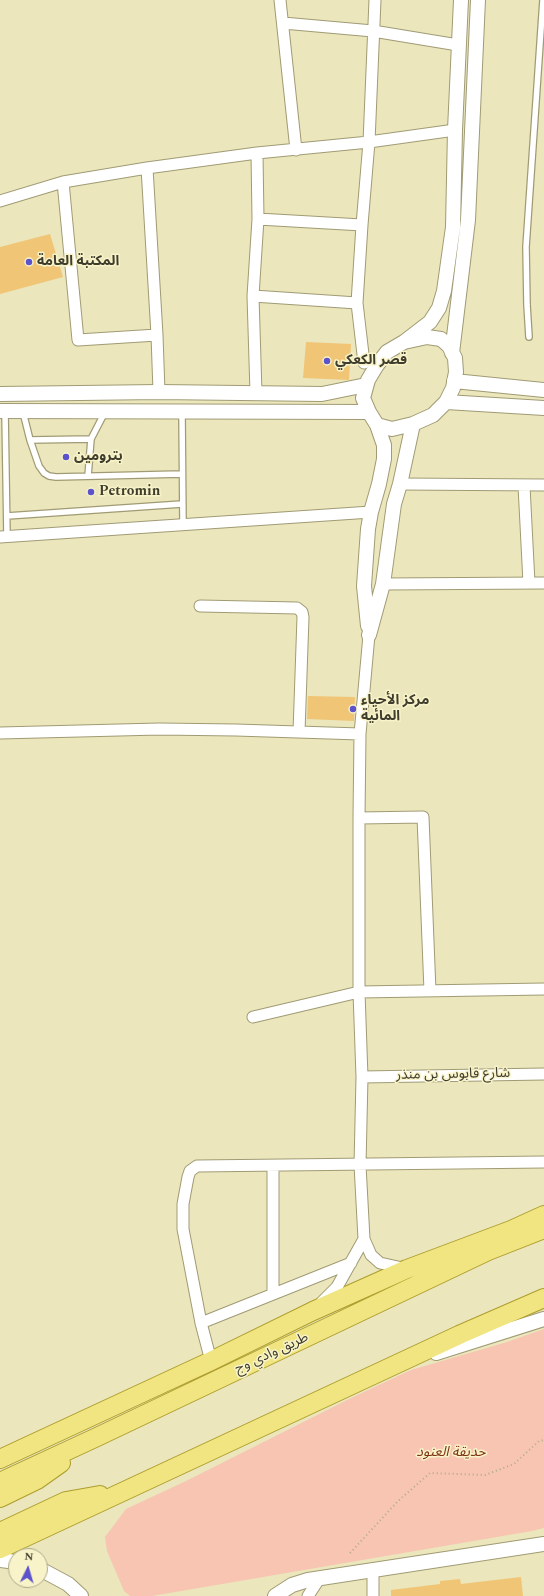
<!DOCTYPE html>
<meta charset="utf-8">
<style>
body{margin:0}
#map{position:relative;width:544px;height:1596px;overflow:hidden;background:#ebe6bc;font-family:Spectral,serif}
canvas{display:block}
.north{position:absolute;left:8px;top:1548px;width:40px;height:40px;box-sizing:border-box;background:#f8f3c9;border:1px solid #aeaa8b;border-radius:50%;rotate:5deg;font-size:11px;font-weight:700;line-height:16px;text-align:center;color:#3f3d2d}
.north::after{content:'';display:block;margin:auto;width:14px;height:18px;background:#5c53cb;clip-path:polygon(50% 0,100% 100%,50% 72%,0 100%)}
</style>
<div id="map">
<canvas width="544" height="1596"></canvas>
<div class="north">N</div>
</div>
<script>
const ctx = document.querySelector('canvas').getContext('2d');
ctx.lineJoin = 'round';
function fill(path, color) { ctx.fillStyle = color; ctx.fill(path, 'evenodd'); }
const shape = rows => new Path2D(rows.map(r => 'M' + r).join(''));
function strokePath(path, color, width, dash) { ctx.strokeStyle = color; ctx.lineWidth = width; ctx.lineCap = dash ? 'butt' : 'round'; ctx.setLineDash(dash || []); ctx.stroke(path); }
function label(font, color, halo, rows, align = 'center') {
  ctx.font = font + ' Spectral,"Noto Sans Arabic",serif'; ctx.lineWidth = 3; ctx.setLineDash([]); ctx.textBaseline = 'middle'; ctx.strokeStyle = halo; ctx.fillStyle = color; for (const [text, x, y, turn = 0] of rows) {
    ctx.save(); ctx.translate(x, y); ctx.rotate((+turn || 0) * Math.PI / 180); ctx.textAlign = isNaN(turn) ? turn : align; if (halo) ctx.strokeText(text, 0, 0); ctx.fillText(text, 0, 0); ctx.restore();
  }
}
const green = shape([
 [544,1329,544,1528,532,1531,152,1596,130,1596,124,1591,107,1551,105,1537,126,1509,186,1481,351,1398,411,1370,507,1342]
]);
const building = shape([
 [50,234,63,277,0,294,0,247],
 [306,342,351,344,349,380,303,378],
 [308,696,355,697,354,721,307,719],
 [521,1577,523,1596,391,1596,391,1590,440,1584,440,1581,460,1579,461,1584]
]);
const path = shape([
 [350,1553,398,1501,430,1473,485,1475,514,1464,539,1441,544,1440]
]);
const service = shape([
 [529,337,527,305,526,247,543,0],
 [5,412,7,537],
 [23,412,30,440,39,466,44,473,49,476,56,477,182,474],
 [182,413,183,525],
 [30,440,91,439],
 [88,476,91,439,105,412],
 [7,516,182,504]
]);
const minor = shape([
 [280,0,296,150],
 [283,23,373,31,458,45],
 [147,168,157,335,159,392],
 [63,182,78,340,157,335],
 [0,201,63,182,147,168,257,153,369,142,455,130],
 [258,219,362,225],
 [253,296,357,303],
 [364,363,357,303,362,225,369,142,375,0],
 [256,393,253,296,258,219,257,153],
 [400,484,544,485],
 [524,486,529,583],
 [0,537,371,512],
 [383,584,544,583],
 [200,606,297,608,302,612,303,617,299,732],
 [369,635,360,734,359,818,359,992,362,1077,360,1165,364,1239,371,1255,380,1263,407,1269],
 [0,733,159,729,236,730,360,734],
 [359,818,423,817,430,991],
 [253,1017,359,992,544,989],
 [362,1077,544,1074],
 [273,1167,273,1293],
 [321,1303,337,1287,364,1239],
 [201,1323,351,1263],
 [211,1361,201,1323,183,1229,183,1204,188,1177,190,1171,197,1166,544,1162],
 [308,1596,319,1579],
 [373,1596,373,1571]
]);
const tertiary = shape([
 [427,337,441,339,449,346,455,358,456,372,453,388,446,402,433,415,413,424,392,429,377,425,369,412,363,398,368,380,377,365,387,352,404,342,427,337],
 [404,342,430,322,439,308,444,291,453,227,455,130,461,0],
 [452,353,468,220,478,0],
 [454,381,544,390],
 [0,394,159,392,322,394,366,385],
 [446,402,544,408],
 [0,411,369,412],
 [368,626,364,586,368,529,371,512,379,484,384,459,384,445,377,425],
 [369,635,383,584,394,504,400,484,413,424],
 [436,1353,544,1319],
 [0,1560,16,1562],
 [40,1569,68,1584,81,1596],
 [275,1596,292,1585,308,1580,544,1544]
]);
const primary = shape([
 [0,1459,211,1361,313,1311,407,1269,511,1230,544,1215],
 [0,1482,97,1437,488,1251,544,1229],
 [0,1498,37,1480,61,1463],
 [0,1532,66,1501,100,1495],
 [0,1549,459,1335,544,1298]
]);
const markers = [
 [29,262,4,"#5c53cb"],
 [327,361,4,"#5c53cb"],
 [66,457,4,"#5c53cb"],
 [91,492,4,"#5c53cb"],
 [353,709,4,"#5c53cb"]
];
const poiNames = [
 ["المكتبة العامة",37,262],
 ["قصر الكعكي",335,361],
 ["بترومين",74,457],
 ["Petromin",99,492],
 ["مركز الأحياء",361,701],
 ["المائية",361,717]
];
const streetNames = [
 ["شارع قابوس بن منذر",453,1075,-1],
 ["طريق وادي وج",272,1354,-25]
];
const parkNames = [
 ["حديقة العنود",451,1453]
];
fill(green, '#f7c5b1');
fill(building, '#f0c575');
strokePath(service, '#a09b74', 8);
strokePath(minor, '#a09b74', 13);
strokePath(tertiary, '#a09b74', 16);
strokePath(primary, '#ad9e2d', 20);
strokePath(path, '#b0ac8b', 2, [1, 3]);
strokePath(service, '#fff', 5.5);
strokePath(minor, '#fff', 11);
strokePath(tertiary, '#fff', 14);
strokePath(primary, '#f1e581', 18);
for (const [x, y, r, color] of markers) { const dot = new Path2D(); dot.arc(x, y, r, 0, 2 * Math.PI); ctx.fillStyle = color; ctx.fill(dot); strokePath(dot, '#f8f3c9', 1.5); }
label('bold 14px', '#3f3d2d', '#f8f3c9', poiNames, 'left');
label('14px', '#3f3d2d', '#f8f3c9', streetNames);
label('italic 14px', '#7e3313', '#f8f3c9', parkNames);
</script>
